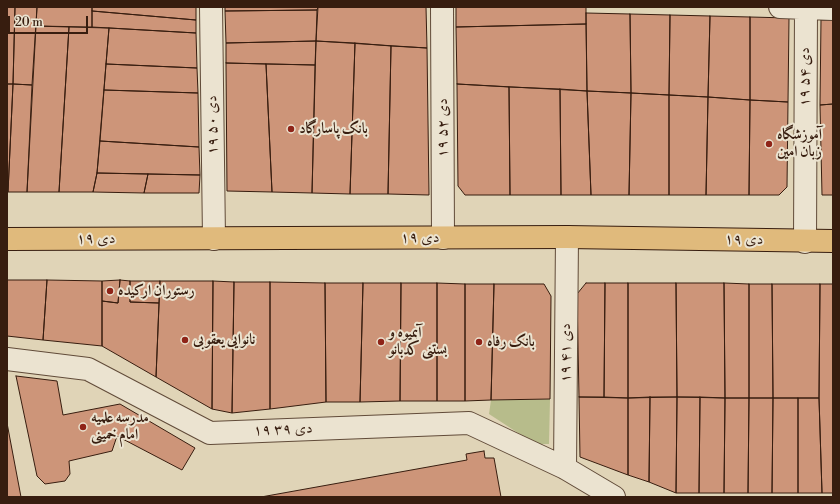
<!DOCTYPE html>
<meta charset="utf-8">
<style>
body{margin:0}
#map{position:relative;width:840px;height:504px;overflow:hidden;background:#e0d4b7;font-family:"Libre Bodoni",serif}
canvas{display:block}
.frame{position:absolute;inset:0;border:8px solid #371d0f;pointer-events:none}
.scale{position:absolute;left:8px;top:16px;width:80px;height:18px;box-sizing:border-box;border:2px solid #371d0f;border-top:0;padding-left:5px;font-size:12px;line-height:14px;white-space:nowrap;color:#371d0f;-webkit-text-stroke:3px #ebe3d0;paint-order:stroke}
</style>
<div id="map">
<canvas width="840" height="504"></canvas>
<div class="frame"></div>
<div class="scale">20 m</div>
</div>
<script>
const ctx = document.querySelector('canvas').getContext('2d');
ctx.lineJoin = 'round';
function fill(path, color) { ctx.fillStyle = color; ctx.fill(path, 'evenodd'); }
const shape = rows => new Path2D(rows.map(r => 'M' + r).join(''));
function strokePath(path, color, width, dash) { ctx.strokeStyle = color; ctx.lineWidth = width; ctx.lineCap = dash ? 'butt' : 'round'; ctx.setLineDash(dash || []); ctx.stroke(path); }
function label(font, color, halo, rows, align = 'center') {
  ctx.font = font + ' "Libre Bodoni",Amiri,serif'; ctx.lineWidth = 4; ctx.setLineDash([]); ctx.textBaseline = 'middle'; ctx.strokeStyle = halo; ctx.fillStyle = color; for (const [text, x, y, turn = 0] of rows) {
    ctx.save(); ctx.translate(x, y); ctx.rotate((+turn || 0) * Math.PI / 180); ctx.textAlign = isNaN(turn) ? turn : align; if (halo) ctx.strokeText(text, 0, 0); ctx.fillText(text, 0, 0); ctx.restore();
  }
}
const green = shape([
 [550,399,549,444,535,444,489,414,491,400]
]);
const building = shape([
 [7,7,15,7,13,84,7,84,7,7],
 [15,7,37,7,32,85,13,84,15,7],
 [37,7,92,7,92,27,36,26,37,7],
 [92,7,196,7,196,20,92,11,92,7],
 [225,7,318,7,317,10,225,11,225,7],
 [318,7,426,7,427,48,316,41,318,7],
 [456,7,586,7,586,24,456,27,456,7],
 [317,10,316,41,226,43,225,11,317,10],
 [92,11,196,20,196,33,92,27,92,11],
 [586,13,630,14,631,93,587,91,586,13],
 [630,14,670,15,669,95,631,93,630,14],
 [670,15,710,16,708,97,669,95,670,15],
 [710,16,750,17,750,100,708,97,710,16],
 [750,17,789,18,788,102,750,100,750,17],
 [821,20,833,20,833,104,820,105,821,20],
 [586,24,587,91,457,84,456,27,586,24],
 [36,26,69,27,59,192,27,192,36,26],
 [69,27,109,28,97,173,93,192,59,192,69,27],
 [109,28,196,33,197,68,106,64,109,28],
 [316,41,355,43,350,194,312,193,316,41],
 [316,41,315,65,226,63,226,43,316,41],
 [355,43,391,46,388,194,350,194,355,43],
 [391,46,427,48,429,195,388,194,391,46],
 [226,63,266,64,272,192,227,191,226,63],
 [106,64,197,68,198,93,104,90,106,64],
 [266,64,315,65,312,193,272,192,266,64],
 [7,84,13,84,8,192,7,192,7,84],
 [13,84,32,85,27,192,8,192,13,84],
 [457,84,509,87,510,195,465,195,458,186,457,84],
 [509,87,560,89,561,195,510,195,509,87],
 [560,89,587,91,591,195,561,195,560,89],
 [104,90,198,93,199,147,100,141,104,90],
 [587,91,631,93,629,195,591,195,587,91],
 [631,93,669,95,669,195,629,195,631,93],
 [669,95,708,97,706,195,669,195,669,95],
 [708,97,750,100,749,195,706,195,708,97],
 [750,100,788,102,787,187,779,195,749,195,750,100],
 [833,104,833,195,822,195,820,105,833,104],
 [100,141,199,147,200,175,97,173,100,141],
 [97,173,148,174,144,193,93,192,97,173],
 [148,174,200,175,199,193,144,193,148,174],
 [7,280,47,280,43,340,7,336,7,280],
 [47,280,102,281,102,346,43,340,47,280],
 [120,280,130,281,130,302,159,303,156,377,102,346,102,301,118,303,120,280],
 [120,280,118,303,102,301,102,281,120,280],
 [130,281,160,281,159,303,130,302,130,281],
 [160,281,213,281,212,409,156,377,160,281],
 [213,281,234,282,232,413,212,409,213,281],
 [234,282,270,282,270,409,232,413,234,282],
 [270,282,325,283,326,402,270,409,270,282],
 [325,283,363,283,360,402,326,402,325,283],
 [363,283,401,283,400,401,360,402,363,283],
 [401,283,437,283,437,401,400,401,401,283],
 [437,283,465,284,465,401,437,401,437,283],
 [586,283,605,283,604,397,579,397,577,294,586,283],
 [605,283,628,283,628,398,604,397,605,283],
 [628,283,676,283,677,397,628,398,628,283],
 [676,283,724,283,725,398,677,397,676,283],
 [724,283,749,284,749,398,725,398,724,283],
 [465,284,494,284,491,400,465,401,465,284],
 [494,284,544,284,551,296,550,399,491,400,494,284],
 [749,284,772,284,773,398,749,398,749,284],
 [772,284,820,284,819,398,773,398,772,284],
 [820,284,833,284,833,493,822,493,819,398,820,284],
 [16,376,57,381,63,415,120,404,195,448,182,470,117,436,112,451,69,461,70,474,65,481,45,484,37,476,16,376],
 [579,397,628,398,628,475,580,457,579,397],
 [650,397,677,397,676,493,649,482,650,397],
 [650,397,649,482,628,475,628,398,650,397],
 [677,397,700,397,699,493,676,493,677,397],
 [700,397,725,398,724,493,699,493,700,397],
 [725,398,749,398,748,493,724,493,725,398],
 [749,398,773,398,772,493,748,493,749,398],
 [773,398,798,398,798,493,772,493,773,398],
 [798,398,819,398,822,493,798,493,798,398],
 [7,423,21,497,7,497,7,423],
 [484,451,485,458,494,458,501,497,261,497,467,460,466,454,484,451]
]);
const minor = shape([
 [211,7,214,239],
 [442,7,443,238],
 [780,7,833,9],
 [805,242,806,8],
 [7,359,88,369,210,433,469,423,565,468,614,497],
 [565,468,567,237]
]);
const major = shape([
 [7,239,567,237,833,241]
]);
const markers = [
 [291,129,4,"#8f2418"],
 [769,144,4,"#8f2418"],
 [110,291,4,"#8f2418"],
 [185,340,4,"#8f2418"],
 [381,342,4,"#8f2418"],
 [479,342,4,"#8f2418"],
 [83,427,4,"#8f2418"]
];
const streetNames = [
 ["۱۹ دی ۵۴",805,77,-90],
 ["۱۹ دی ۵۰",213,125,-91],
 ["۱۹ دی ۵۲",443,128,-90],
 ["۱۹ دی",420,238],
 ["۱۹ دی",96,239],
 ["۱۹ دی",744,240,1],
 ["۱۹ دی ۴۱",566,353,-90],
 ["۱۹ دی ۳۹",283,430,-2]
];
const poiNames = [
 ["بانک پاسارگاد",299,129],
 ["آموزشگاه",777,135],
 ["زبان امین",777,152],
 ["رستوران ارکیده",118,291],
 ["آبمیوه و",389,333],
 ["بستنی کدبانو",389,350],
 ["نانوایی یعقوبی",193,340],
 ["بانک رفاه",487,342],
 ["مدرسه علمیه",91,418],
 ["امام خمینی",91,435]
];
fill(green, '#b7bc8b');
fill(building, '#cd9579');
strokePath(building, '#371d0f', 1);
strokePath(minor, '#614b39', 24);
strokePath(major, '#371d0f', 24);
strokePath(minor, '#ebe3d0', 22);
strokePath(major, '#e0ba7c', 22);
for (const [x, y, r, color] of markers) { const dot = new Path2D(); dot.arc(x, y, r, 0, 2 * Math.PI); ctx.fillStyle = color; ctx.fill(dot); strokePath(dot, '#ebe3d0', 1.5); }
label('15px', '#371d0f', '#ebe3d0', streetNames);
label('bold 15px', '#371d0f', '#ebe3d0', poiNames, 'left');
</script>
